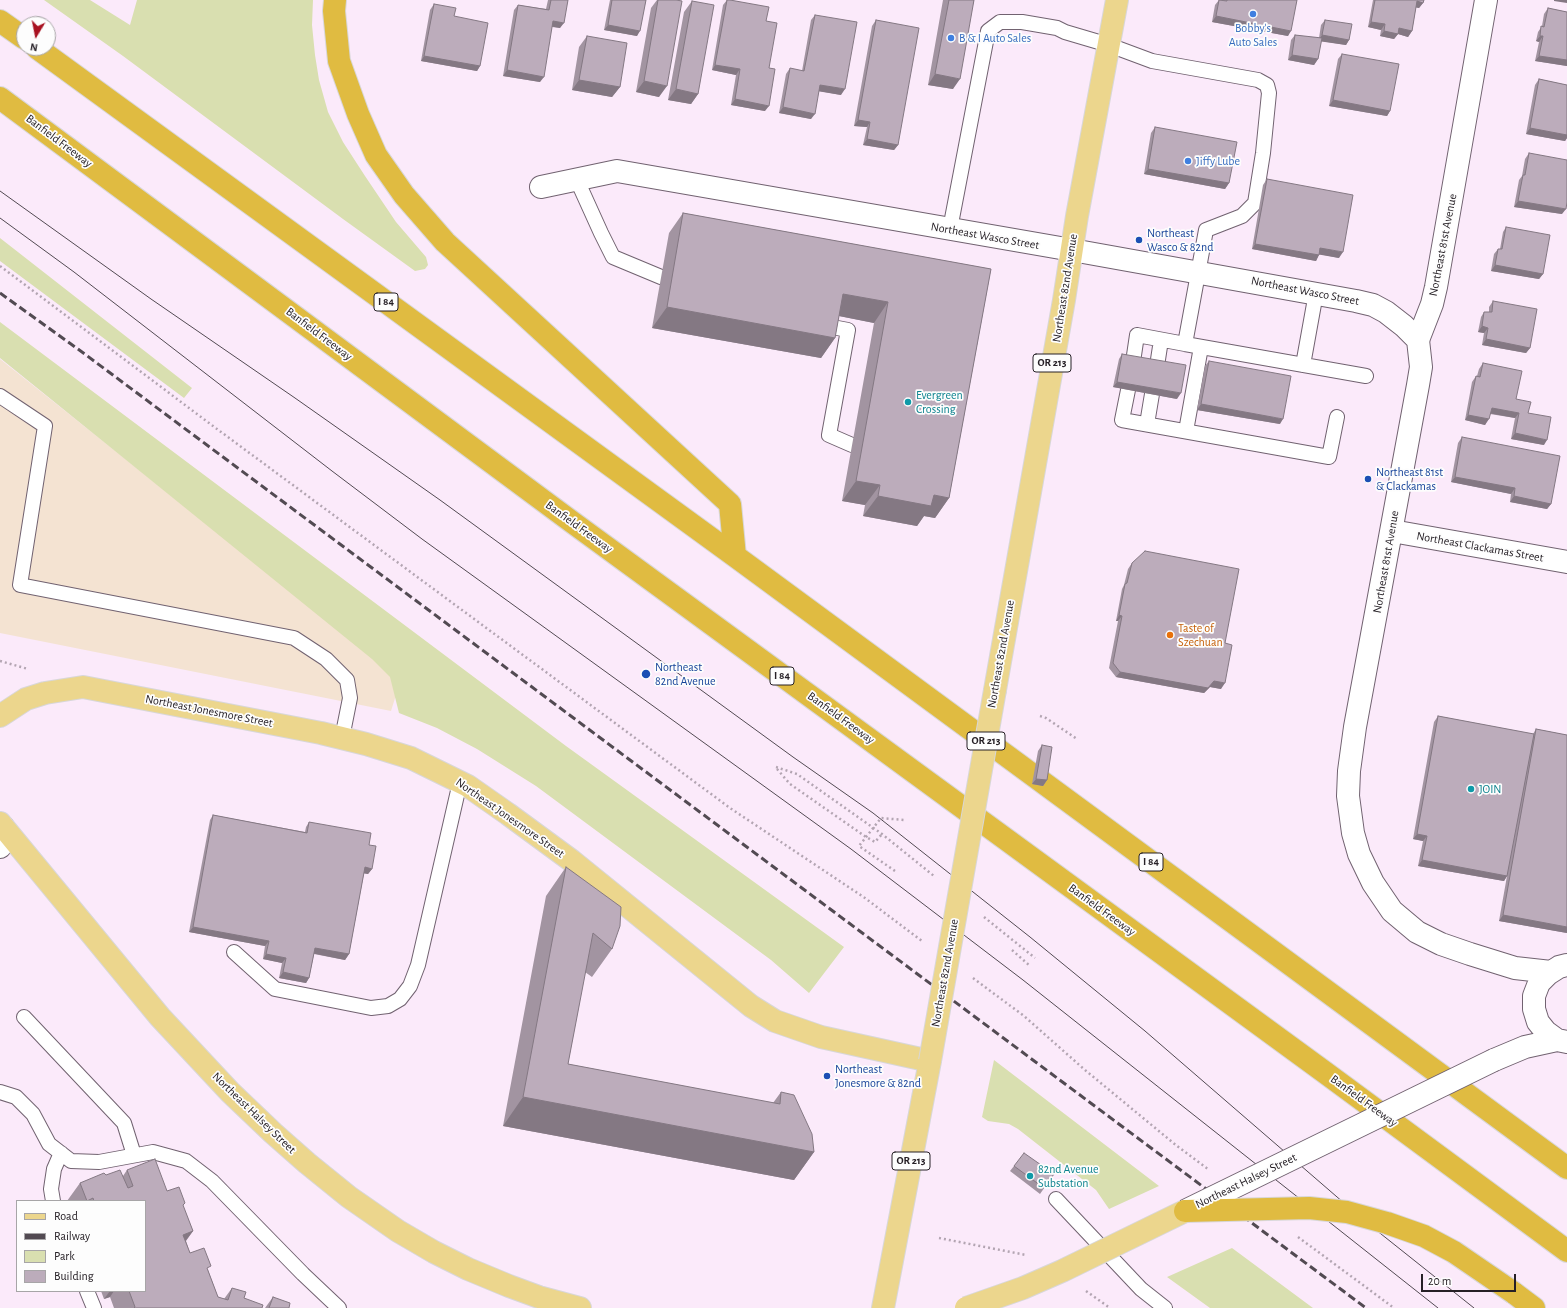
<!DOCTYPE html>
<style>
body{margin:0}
#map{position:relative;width:1567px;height:1308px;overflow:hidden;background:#fbeafa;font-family:"Alegreya Sans",sans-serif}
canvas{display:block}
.legend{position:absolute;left:16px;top:1200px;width:130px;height:92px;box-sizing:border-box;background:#fdfdfd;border:1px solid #a7a5a7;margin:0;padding:5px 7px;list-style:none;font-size:12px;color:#262026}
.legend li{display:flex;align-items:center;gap:8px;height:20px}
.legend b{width:20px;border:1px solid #a7a5a7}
.north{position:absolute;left:16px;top:16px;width:40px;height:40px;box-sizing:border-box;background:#fdfdfd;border:1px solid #a7a5a7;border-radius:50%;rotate:190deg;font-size:11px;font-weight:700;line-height:16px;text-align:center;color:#262026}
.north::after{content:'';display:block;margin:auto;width:14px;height:18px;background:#a81221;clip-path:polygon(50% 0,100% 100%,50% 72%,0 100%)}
.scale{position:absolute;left:1421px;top:1274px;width:95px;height:18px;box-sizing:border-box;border:2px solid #262026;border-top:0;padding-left:5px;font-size:12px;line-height:14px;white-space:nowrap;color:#262026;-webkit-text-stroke:3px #fdfdfd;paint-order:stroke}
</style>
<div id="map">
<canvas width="1567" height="1308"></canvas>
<ul class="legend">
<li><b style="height:5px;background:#ecd68d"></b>Road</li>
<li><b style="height:5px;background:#524a52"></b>Railway</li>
<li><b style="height:11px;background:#d9dfb0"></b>Park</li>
<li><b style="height:11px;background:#bcacbb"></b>Building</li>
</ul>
<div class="north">N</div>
<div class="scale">20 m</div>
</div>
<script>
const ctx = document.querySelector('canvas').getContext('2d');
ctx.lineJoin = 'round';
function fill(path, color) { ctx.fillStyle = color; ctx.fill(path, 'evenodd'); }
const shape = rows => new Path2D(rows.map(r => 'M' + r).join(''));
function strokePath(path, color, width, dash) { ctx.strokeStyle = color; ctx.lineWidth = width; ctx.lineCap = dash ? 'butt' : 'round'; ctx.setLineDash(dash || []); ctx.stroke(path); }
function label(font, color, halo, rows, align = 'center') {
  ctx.font = font + ' "Alegreya Sans",sans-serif'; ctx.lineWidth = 3.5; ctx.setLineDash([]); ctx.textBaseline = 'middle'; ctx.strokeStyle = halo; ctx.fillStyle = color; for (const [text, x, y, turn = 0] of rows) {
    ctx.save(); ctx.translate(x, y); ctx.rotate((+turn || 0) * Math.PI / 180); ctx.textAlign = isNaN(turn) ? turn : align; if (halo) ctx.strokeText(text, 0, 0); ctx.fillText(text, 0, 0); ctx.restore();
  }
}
const industrial = shape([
 [0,359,401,679,391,711,0,633]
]);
const green = shape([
 [44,0,90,0,130,25,137,0,313,0,312,25,315,55,319,80,328,112,343,142,365,176,396,222,426,257,428,265,425,269,415,271,343,219,123,56],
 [0,238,192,388,184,398,0,261],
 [0,322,566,746,844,947,809,993,771,960,536,786,477,749,437,728,399,713,390,677,372,659,0,358],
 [994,1060,1159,1186,1109,1209,1096,1190,1018,1129,1009,1124,988,1121,982,1117],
 [1232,1248,1313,1308,1210,1308,1167,1277]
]);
const path = shape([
 [0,266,217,429,730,808,865,898,922,941],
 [0,661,28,669],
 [1040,716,1046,718,1077,739],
 [776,767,797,774,882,834,934,876],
 [777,769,790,784,866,837,875,842,882,834],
 [984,917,1035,958],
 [1012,950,1030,966],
 [973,978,1024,1016,1085,1070,1177,1146,1208,1169],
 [1298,1237,1394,1308],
 [939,1238,1026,1255],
 [1086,1291,1110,1308]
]);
const service = shape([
 [577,180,601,233,613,257,661,277],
 [950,229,988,31,1000,22,1022,22,1057,28,1065,32,1109,45,1152,61,1258,80,1267,85,1269,93,1263,153,1255,203,1242,216,1206,230,1185,344,1366,376],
 [827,326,848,330,829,435,852,445],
 [1133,362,1137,335,1185,344],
 [1303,365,1316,293],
 [1157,366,1161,340],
 [1128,390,1122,420,1329,457,1337,417],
 [0,396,45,426,20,585,294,638,326,659,347,680,350,698,342,738],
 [1147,424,1152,394],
 [1186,431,1201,347],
 [234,952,275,989,371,1008,388,1006,400,999,410,986,418,965,460,782],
 [24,1017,124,1123,134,1155],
 [0,1092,16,1097,33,1114,49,1144,71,1161,99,1162,153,1152,186,1161,212,1181,303,1274,339,1308],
 [1056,1199,1141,1289,1165,1308],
 [53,1201,51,1189,54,1169,61,1153],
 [87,1291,94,1308]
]);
const minor = shape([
 [541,187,617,171,1072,250],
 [1418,340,1432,304,1436,287,1486,0],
 [1392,531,1567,562],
 [0,847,3,827]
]);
const secondary = shape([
 [1072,250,1356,301,1373,305,1386,312,1404,326,1418,340,1421,367,1418,385,1355,727,1349,771,1348,796,1353,833,1359,854,1373,883,1392,911,1417,932,1441,944,1470,954,1515,968,1551,972],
 [1567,965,1559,967,1548,974,1539,983,1534,996,1534,1009,1538,1022,1546,1032,1557,1040,1567,1042],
 [1494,1060,1525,1047,1557,1040]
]);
const primary = shape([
 [995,690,1064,300,1077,216,1117,0],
 [0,716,26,699,45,693,83,687,321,733,366,744,411,758,468,786,508,814,572,861,751,1006,775,1021,821,1037,930,1061,883,1308],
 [0,823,160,1017,230,1092,273,1133,307,1163,349,1197,398,1231,434,1252,468,1269,509,1286,539,1297,580,1308]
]);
const motorway = shape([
 [335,0,334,11,339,61,358,114,376,155,404,195,445,242,730,504,735,556],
 [0,21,24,38],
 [37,48,735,556,1567,1168],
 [0,98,572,522,1323,1071,1567,1251],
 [1514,1293,1534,1308]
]);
const tram = shape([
 [0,191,151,299,295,398,440,500,793,757,873,813,1030,937,1145,1031,1366,1222,1474,1308],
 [0,218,74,272,332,471,422,539,851,849,1023,980,1438,1308]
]);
const rail = shape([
 [0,293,82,352,1366,1308]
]);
const pathBridge = shape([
 [895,871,859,846,881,818,904,820]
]);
const secondaryBridge = shape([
 [1185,1211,1494,1060]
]);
const primaryBridge = shape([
 [930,1061,995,690],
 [966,1308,1023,1288,1062,1271,1185,1211]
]);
const motorwayBridge = shape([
 [1185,1211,1309,1208,1347,1212,1387,1223,1424,1236,1454,1252,1514,1293]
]);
const wall = shape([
 [548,0,568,0,560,28,552,27,540,82,503,76,514,10,518,5,546,9],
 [610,0,646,0,637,36,604,30],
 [657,0,676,0,659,97,636,92,651,8],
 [727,0,730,0,766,21,769,68,765,111,731,105,736,75,712,70,723,5],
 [943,0,974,0,953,89,928,85],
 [1219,0,1224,1,1224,0,1297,0,1288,36,1212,22,1215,5],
 [1373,0,1424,0,1423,3,1419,8,1416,7,1412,31,1408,37,1398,34,1394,39,1380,36,1381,30,1368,27],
 [692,1,698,94,691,104,668,100,684,12],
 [434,4,454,16,480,66,477,71,421,61,430,10],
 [1548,8,1567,12,1567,66,1535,61,1539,42,1536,41,1538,32,1542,26,1544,14],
 [815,15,841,95,819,91,811,119,779,113,786,74,790,68,802,71,811,20],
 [876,20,898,145,894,150,863,145,867,127,854,126,872,26],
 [1325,20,1349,40,1346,45,1321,41,1318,59,1314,65,1288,60,1291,40,1295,35,1319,38,1321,25],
 [587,36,620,87,612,97,572,90,579,47],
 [1342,54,1390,111,1387,116,1329,106,1338,59],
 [1539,79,1567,85,1567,138,1565,141,1526,134,1535,85],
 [1155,127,1229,183,1225,189,1144,174,1151,133],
 [1529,153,1562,214,1514,207,1519,180,1522,176,1525,159],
 [1267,179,1339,258,1319,254,1316,261,1252,249,1263,185],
 [683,213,991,269,949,498,935,518,924,516,917,526,863,516,865,505,842,501,874,323,839,316,835,338,821,358,652,328,669,233],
 [1506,227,1543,274,1539,279,1491,271,1494,254,1498,249,1500,249,1503,232],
 [1493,301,1530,348,1526,353,1482,345,1484,333,1478,332,1481,317,1484,312,1489,312,1489,307],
 [1122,354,1177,399,1113,387,1119,359],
 [1209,361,1280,424,1197,410,1205,366],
 [1483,363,1516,399,1528,413,1544,445,1511,439,1515,418,1490,414,1485,425,1465,420,1472,382,1476,376,1477,376,1479,369],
 [1462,437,1551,504,1547,509,1510,502,1511,494,1451,482,1458,443],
 [1132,563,1225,643,1221,689,1210,687,1204,693,1116,677,1109,668,1118,621,1116,621,1122,589,1124,585,1128,569],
 [1438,716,1533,734,1536,729,1567,735,1567,933,1499,921,1507,876,1504,881,1418,866,1423,841,1413,839,1434,722],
 [1042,745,1047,780,1043,786,1032,784,1038,751],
 [213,815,305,832,306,827,309,822,369,845,372,869,368,874,364,873,349,954,345,960,314,954,309,978,306,983,279,978,282,963,263,959,265,946,189,932,210,820],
 [566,867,612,949,592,977,585,972,568,1064,773,1103,781,1092,814,1152,794,1180,503,1126,546,896],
 [1014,1166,1054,1174,1040,1194,1010,1171],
 [127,1170,167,1191,183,1206,193,1231,186,1241,190,1253,208,1270,218,1297,224,1299,232,1288,244,1298,262,1308,114,1308,110,1297,104,1299,101,1291,145,1291,145,1201,67,1201,80,1183,106,1175,123,1176],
 [273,1297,289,1308,265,1308]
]);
const shadedWall = shape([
 [1554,0,1567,0,1567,3,1554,1],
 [1417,1,1423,3,1419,8,1413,7],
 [1216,16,1291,31,1288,36,1212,22],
 [553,21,564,23,560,28,549,26],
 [1371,22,1385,24,1381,30,1368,27],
 [608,25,640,31,637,36,604,30],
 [1399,28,1412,31,1408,37,1398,34,1394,39,1380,36,1384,31],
 [1322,35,1349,40,1346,45,1318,41],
 [1540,36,1543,36,1539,42,1536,41],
 [1292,55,1318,59,1314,65,1288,60],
 [424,56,480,66,477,71,421,61],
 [1539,56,1567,60,1567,66,1535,61],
 [715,65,740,69,736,75,712,70],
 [507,70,544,77,540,82,503,76],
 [935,74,960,79,953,89,928,85],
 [579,80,620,87,612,97,572,90],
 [644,81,667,86,659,97,636,92],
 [820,85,845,89,841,95,817,91],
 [676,89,698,94,691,104,668,100],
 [735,99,769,106,765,111,731,105],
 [1333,100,1390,111,1387,116,1329,106],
 [783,107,815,114,811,119,779,113],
 [858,120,870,122,867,127,854,126],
 [1530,128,1567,135,1567,138,1565,141,1526,134],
 [867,139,898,145,894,150,863,145],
 [1148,169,1229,183,1225,189,1144,174],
 [1518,201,1566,209,1562,214,1514,207],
 [1255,244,1319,255,1316,261,1252,249],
 [1320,248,1343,252,1339,258,1316,254],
 [1495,265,1543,274,1539,279,1491,271],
 [843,294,888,302,874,323,829,314],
 [667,307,835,338,821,358,652,328],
 [1482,326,1488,328,1484,333,1478,332],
 [1486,339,1530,348,1526,353,1482,345],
 [1117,382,1181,393,1177,399,1113,387],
 [1201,404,1283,419,1280,424,1197,410],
 [1492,408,1519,413,1515,418,1488,413],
 [1468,415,1489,419,1485,425,1465,420],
 [1515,433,1547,440,1544,445,1511,439],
 [1455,477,1515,488,1511,494,1451,482],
 [856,481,880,485,865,505,842,501],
 [934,495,949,498,935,518,924,516,917,526,863,516,878,496],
 [1514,496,1551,504,1547,509,1510,502],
 [1119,615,1122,616,1118,621,1116,621],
 [1120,672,1214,681,1225,683,1221,689,1210,687,1204,693,1116,677],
 [1036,779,1047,780,1043,786,1032,784],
 [1417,834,1427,836,1423,841,1413,839],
 [1422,860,1507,876,1504,881,1418,866],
 [365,867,372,869,368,874,361,873],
 [1503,915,1567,927,1567,933,1499,921],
 [193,927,269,941,265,946,189,932],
 [315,948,349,954,345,960,311,953],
 [266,954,286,958,282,963,263,959],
 [283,972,309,978,306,983,279,978],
 [523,1097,814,1152,794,1180,503,1126],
 [193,1231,178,1251,183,1235],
 [110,1291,114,1291,110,1297,104,1299]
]);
const building = shape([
 [551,0,568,0,564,23,553,21,544,77,507,70,518,5,549,10,551,0],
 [612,0,646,0,640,31,608,25,612,0],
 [658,0,676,0,682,1,667,86,644,81,658,0],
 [727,0,730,0,769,7,766,21,777,23,769,68,775,69,769,106,735,99,740,69,715,65,727,0],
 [949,0,974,0,960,79,935,74,949,0],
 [1219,0,1227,1,1227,0,1297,0,1291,31,1216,16,1219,0],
 [1375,0,1424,0,1423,3,1417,1,1412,31,1399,28,1398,34,1384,31,1385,24,1371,22,1375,0],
 [692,1,714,5,698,94,676,89,692,1],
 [434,4,456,8,454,16,488,23,480,66,424,56,434,4],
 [1548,8,1567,12,1567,60,1539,56,1543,36,1540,36,1541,26,1544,27,1548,8],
 [815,15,857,22,845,89,820,85,815,114,783,107,790,68,804,71,815,15],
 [876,20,919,28,898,145,867,139,870,122,858,120,876,20],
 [1325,20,1352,24,1349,40,1322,35,1325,20],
 [1295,35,1322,38,1318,59,1292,55,1295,35],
 [587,36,627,43,620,87,579,80,587,36],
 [1342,54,1399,64,1390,111,1333,100,1342,54],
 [1539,79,1567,85,1567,135,1530,128,1539,79],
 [1155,127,1237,142,1229,183,1148,169,1155,127],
 [1529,153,1567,160,1567,202,1566,209,1518,201,1523,175,1525,175,1529,153],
 [1267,179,1353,195,1343,252,1320,248,1319,255,1255,244,1267,179],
 [683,213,991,269,949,498,934,495,931,506,878,496,880,485,856,481,888,302,843,294,835,338,667,307,683,213],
 [1506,227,1550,235,1543,274,1495,265,1498,249,1502,249,1506,227],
 [1493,301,1537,309,1530,348,1486,339,1488,328,1482,326,1484,312,1492,312,1493,301],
 [1122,354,1186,365,1181,393,1117,382,1122,354],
 [1209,361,1291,376,1283,419,1201,404,1209,361],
 [1483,363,1522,371,1516,399,1531,402,1528,413,1551,417,1547,440,1515,433,1519,413,1492,408,1489,419,1468,415,1476,376,1480,377,1483,363],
 [1462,437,1560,456,1551,504,1514,496,1515,488,1455,477,1462,437],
 [1145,551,1239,569,1225,643,1232,645,1225,683,1214,681,1208,688,1120,672,1113,663,1122,616,1119,615,1125,584,1127,583,1132,563,1145,551],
 [1438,716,1534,734,1507,876,1422,860,1427,836,1417,834,1438,716],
 [1536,729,1567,735,1567,927,1503,915,1536,729],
 [1042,745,1052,747,1047,780,1036,779,1042,745],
 [213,815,307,833,309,822,371,833,369,845,376,846,372,869,365,867,349,954,315,948,309,978,283,972,286,958,266,954,269,941,193,927,213,815],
 [566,867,621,907,620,926,612,949,593,933,568,1064,780,1104,781,1092,794,1095,812,1134,814,1152,523,1097,566,867],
 [1024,1153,1054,1174,1044,1188,1014,1166,1024,1153],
 [155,1159,167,1191,179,1187,185,1203,183,1205,193,1231,183,1235,190,1253,204,1248,211,1266,207,1268,218,1297,228,1300,232,1288,246,1292,244,1298,263,1305,262,1308,134,1308,135,1307,129,1291,145,1291,145,1201,94,1201,93,1198,87,1201,80,1183,104,1173,106,1175,120,1170,128,1188,133,1186,127,1170,155,1159],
 [273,1297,290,1303,289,1308,269,1308,273,1297]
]);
const markers = [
 [1253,14,4,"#3f7fe0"],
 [951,38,4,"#3f7fe0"],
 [1188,161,4,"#3f7fe0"],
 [1139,240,4,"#1a4fb4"],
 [908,402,4,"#0f9aa8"],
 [1368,479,4,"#1a4fb4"],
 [1170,635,4,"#e8710a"],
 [646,674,5,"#1a4fb4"],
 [1471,789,4,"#0f9aa8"],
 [827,1076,4,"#1a4fb4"],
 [1030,1176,4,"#0f9aa8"]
];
const shields = [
 [386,302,24],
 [1052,363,38],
 [782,676,24],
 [986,741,38],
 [1151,862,24],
 [911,1161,38]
];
const shieldNames = [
 ["I 84",386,302],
 ["OR 213",1052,363],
 ["I 84",782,676],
 ["OR 213",986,741],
 ["I 84",1151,862],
 ["OR 213",911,1161]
];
const shopNames = [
 ["Bobby's",1253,28,"center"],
 ["Auto Sales",1253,42,"center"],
 ["B & I Auto Sales",959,38],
 ["Jiffy Lube",1196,161]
];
const streetNames = [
 ["Banfield Freeway",59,141,37],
 ["Northeast Wasco Street",985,236,10],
 ["Northeast 81st Avenue",1443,245,-79],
 ["Northeast 82nd Avenue",1065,288,-81],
 ["Northeast Wasco Street",1305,291,11],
 ["Banfield Freeway",319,334,37],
 ["Banfield Freeway",579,527,36],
 ["Northeast Clackamas Street",1480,547,10],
 ["Northeast 81st Avenue",1386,562,-80],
 ["Northeast 82nd Avenue",1001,654,-80],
 ["Northeast Jonesmore Street",209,711,11],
 ["Banfield Freeway",841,718,36],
 ["Northeast Jonesmore Street",510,818,35],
 ["Banfield Freeway",1102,910,36],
 ["Northeast 82nd Avenue",945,973,-80],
 ["Banfield Freeway",1364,1101,36],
 ["Northeast Halsey Street",254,1113,44],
 ["Northeast Halsey Street",1246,1181,-26]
];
const transitNames = [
 ["Northeast",1147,233],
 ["Wasco & 82nd",1147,247],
 ["Northeast 81st",1376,472],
 ["& Clackamas",1376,486],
 ["Northeast",655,667],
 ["82nd Avenue",655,681],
 ["Northeast",835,1069],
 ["Jonesmore & 82nd",835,1083]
];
const cultureNames = [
 ["Evergreen",916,395],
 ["Crossing",916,409],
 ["JOIN",1479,789],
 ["82nd Avenue",1038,1169],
 ["Substation",1038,1183]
];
const foodNames = [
 ["Taste of",1178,628],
 ["Szechuan",1178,642]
];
fill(industrial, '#f4e3d2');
fill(green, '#d9dfb0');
strokePath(service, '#716270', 16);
strokePath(minor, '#716270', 24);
strokePath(secondary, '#716270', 24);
strokePath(primary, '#d8d7d8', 24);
strokePath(motorway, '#d8d7d8', 24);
strokePath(path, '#b3a5b2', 2.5, [2, 3]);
strokePath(service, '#fff', 14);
strokePath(minor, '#fff', 22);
strokePath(secondary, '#fff', 22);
strokePath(primary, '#ecd68d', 22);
strokePath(motorway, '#e0bb41', 22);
strokePath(tram, '#524a52', 1);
strokePath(rail, '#524a52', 3, [8, 4]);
strokePath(secondaryBridge, '#716270', 24, []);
strokePath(primaryBridge, '#d8d7d8', 24, []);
strokePath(motorwayBridge, '#d8d7d8', 24, []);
strokePath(pathBridge, '#b3a5b2', 2.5, [2, 3]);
strokePath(secondaryBridge, '#fff', 22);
strokePath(primaryBridge, '#ecd68d', 22);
strokePath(motorwayBridge, '#e0bb41', 22);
fill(wall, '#a294a1');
fill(shadedWall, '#847883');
fill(building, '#bcacbb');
strokePath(building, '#847883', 1);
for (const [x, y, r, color] of markers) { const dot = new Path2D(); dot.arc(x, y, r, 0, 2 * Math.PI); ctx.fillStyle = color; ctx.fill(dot); strokePath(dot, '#fdfdfd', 1.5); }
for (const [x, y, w] of shields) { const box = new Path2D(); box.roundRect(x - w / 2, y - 9, w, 18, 3); ctx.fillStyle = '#fdfdfd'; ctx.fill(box); strokePath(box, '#262026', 1); }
label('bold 11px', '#262026', null, shieldNames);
label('12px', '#366cbe', '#fdfdfd', shopNames, 'left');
label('12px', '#262026', '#fdfdfd', streetNames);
label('12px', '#164399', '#fdfdfd', transitNames, 'left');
label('12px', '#0d838f', '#fdfdfd', cultureNames, 'left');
label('12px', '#c56008', '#fdfdfd', foodNames, 'left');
</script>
